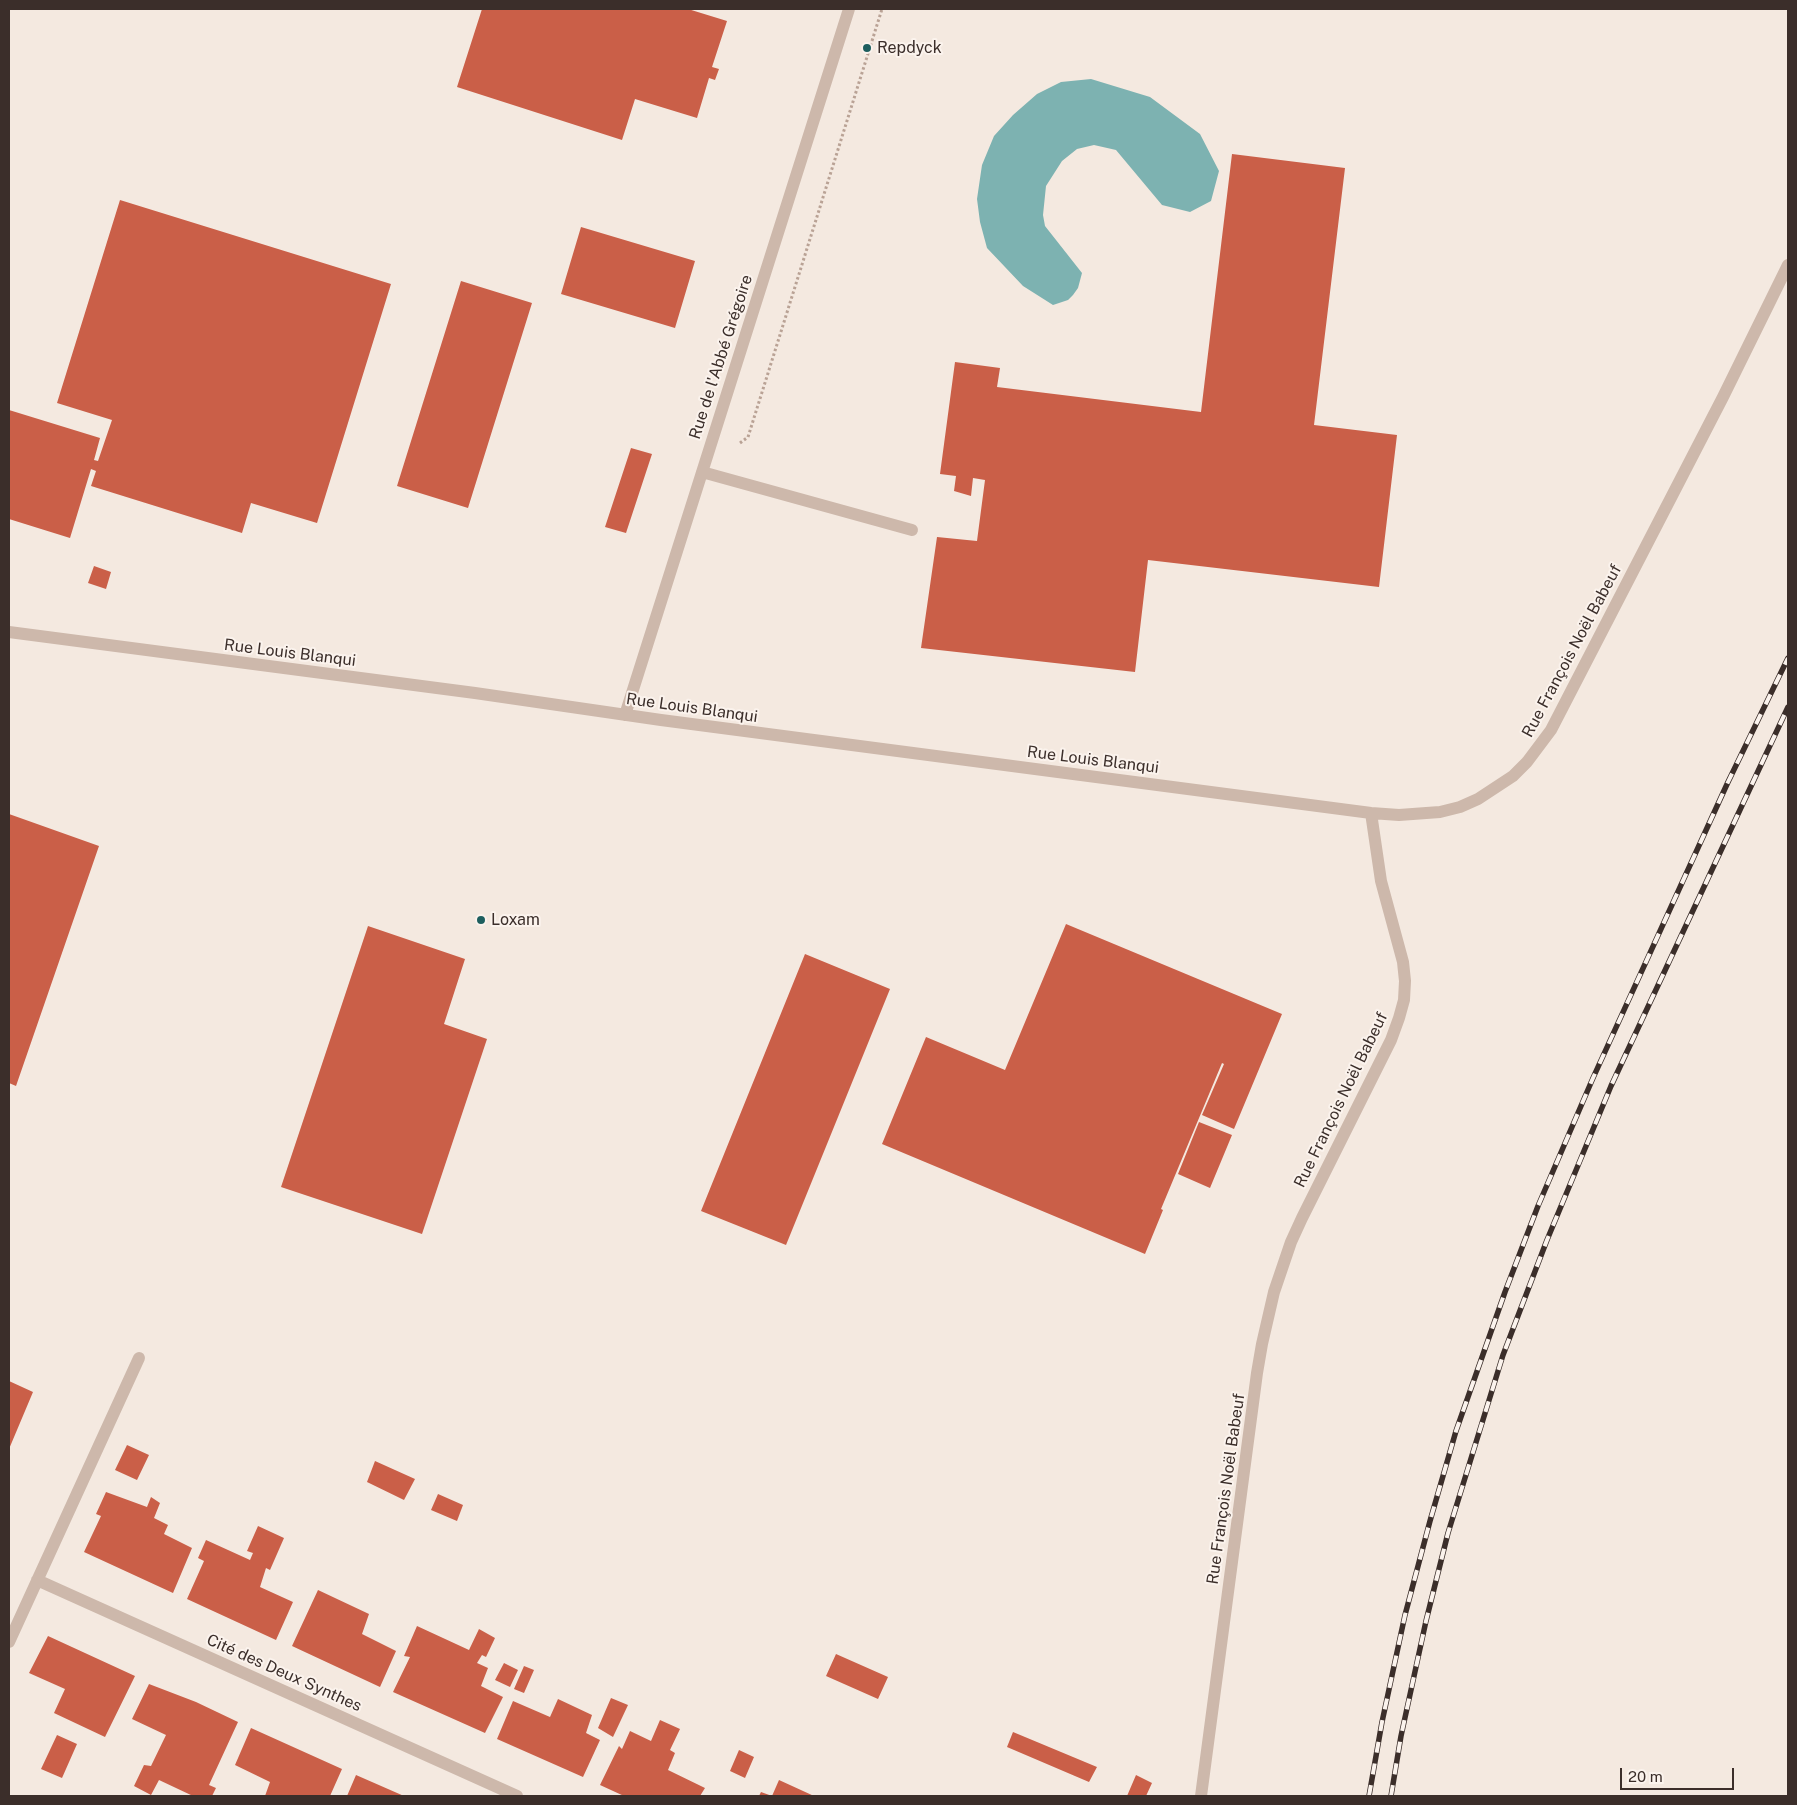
<!DOCTYPE html>
<meta charset="utf-8">
<style>
body{margin:0}
#map{position:relative;width:1797px;height:1805px;overflow:hidden;background:#f4e9e0;font-family:"Public Sans",sans-serif}
canvas{display:block}
.frame{position:absolute;inset:0;border:10px solid #3b2e2a;pointer-events:none}
.scale{position:absolute;left:1620px;top:1768px;width:114px;height:22px;box-sizing:border-box;border:2px solid #3b2e2a;border-top:0;padding-left:6px;font-size:15px;line-height:18px;white-space:nowrap;color:#3b2e2a;-webkit-text-stroke:4px #fbf3ed;paint-order:stroke}
</style>
<div id="map">
<canvas width="1797" height="1805"></canvas>
<div class="frame"></div>
<div class="scale">20 m</div>
</div>
<script>
const ctx = document.querySelector('canvas').getContext('2d');
ctx.lineJoin = 'round';
function fill(path, color) { ctx.fillStyle = color; ctx.fill(path, 'evenodd'); }
const shape = rows => new Path2D(rows.map(r => 'M' + r).join(''));
function strokePath(path, color, width, dash) { ctx.strokeStyle = color; ctx.lineWidth = width; ctx.lineCap = dash ? 'butt' : 'round'; ctx.setLineDash(dash || []); ctx.stroke(path); }
function label(font, color, halo, rows, align = 'center') {
  ctx.font = font + ' "Public Sans",sans-serif'; ctx.lineWidth = 4; ctx.setLineDash([]); ctx.textBaseline = 'middle'; ctx.strokeStyle = halo; ctx.fillStyle = color; for (const [text, x, y, turn = 0] of rows) {
    ctx.save(); ctx.translate(x, y); ctx.rotate((+turn || 0) * Math.PI / 180); ctx.textAlign = isNaN(turn) ? turn : align; if (halo) ctx.strokeText(text, 0, 0); ctx.fillText(text, 0, 0); ctx.restore();
  }
}
const water = shape([
 [1091,79,1150,97,1200,134,1219,171,1211,201,1190,212,1162,205,1116,150,1094,145,1077,149,1062,161,1046,186,1043,215,1045,226,1082,273,1078,288,1073,295,1068,300,1053,305,1023,286,987,248,980,222,977,199,982,165,994,136,1013,115,1037,94,1061,82]
]);
const building = shape([
 [482,9,688,9,727,21,712,67,719,69,715,80,709,78,697,118,635,99,622,140,457,87],
 [1232,154,1345,168,1314,425,1397,435,1379,587,1148,560,1135,672,921,648,937,537,977,541,985,480,973,478,971,496,954,491,956,476,940,474,955,362,1000,368,997,387,1201,412],
 [120,200,391,284,317,523,251,503,242,533,91,486,96,471,91,469,70,538,9,519,9,410,100,438,94,460,98,461,112,420,57,403],
 [581,227,695,261,675,328,561,294],
 [461,281,532,303,468,508,397,486],
 [631,448,652,454,626,533,605,527],
 [94,566,111,572,106,589,88,583],
 [9,814,99,846,16,1086,9,1083],
 [1066,924,1282,1014,1234,1129,1202,1115,1224,1064,1222,1063,1161,1209,1163,1210,1145,1254,882,1144,926,1037,1005,1070],
 [368,926,465,959,444,1024,487,1039,422,1234,281,1187],
 [805,954,890,989,786,1245,701,1211],
 [1199,1122,1232,1135,1210,1188,1178,1174],
 [9,1381,33,1392,9,1449],
 [127,1445,149,1455,137,1480,115,1470],
 [375,1461,415,1479,404,1500,367,1482],
 [106,1492,147,1507,151,1497,160,1503,154,1518,168,1525,164,1534,192,1548,173,1593,84,1552,101,1516,96,1514],
 [438,1494,463,1505,457,1521,431,1510],
 [258,1526,284,1538,270,1570,266,1568,260,1587,293,1602,276,1640,187,1599,204,1561,198,1558,206,1540,250,1560,253,1553,247,1551],
 [318,1590,369,1614,362,1634,396,1651,380,1687,292,1646],
 [417,1626,469,1650,479,1629,495,1638,486,1657,482,1655,477,1663,488,1668,481,1686,503,1697,485,1733,393,1692,410,1657,404,1656],
 [48,1636,135,1676,105,1737,54,1713,65,1689,29,1673],
 [836,1654,888,1677,878,1699,826,1676],
 [504,1663,518,1670,510,1687,495,1680],
 [524,1666,534,1670,524,1693,514,1689],
 [149,1684,196,1702,238,1722,209,1785,216,1788,212,1796,193,1796,159,1780,151,1795,134,1786,144,1765,151,1766,166,1735,132,1719],
 [611,1698,628,1705,613,1737,598,1728],
 [558,1699,592,1715,586,1733,600,1740,583,1777,497,1739,513,1701,550,1717],
 [660,1720,680,1729,670,1750,675,1753,668,1770,705,1788,700,1796,624,1796,600,1785,619,1746,622,1749,630,1731,651,1741],
 [251,1728,342,1769,330,1796,265,1796,270,1782,235,1765],
 [1013,1732,1097,1767,1089,1782,1007,1747],
 [57,1735,77,1744,62,1778,41,1769],
 [739,1750,754,1757,745,1778,730,1771],
 [356,1775,404,1796,347,1796],
 [1136,1775,1152,1783,1146,1796,1127,1796],
 [779,1780,814,1796,759,1796,761,1792,772,1796]
]);
const path = shape([
 [740,443,748,437,882,9]
]);
const minor = shape([
 [702,472,912,530],
 [9,632,475,693,661,720,1371,813,1399,815,1440,812,1460,807,1478,799,1513,776,1527,762,1551,730,1723,397,1788,265],
 [625,715,849,9],
 [37,1580,517,1796],
 [9,1642,139,1358],
 [1201,1796,1257,1373,1262,1344,1274,1292,1291,1242,1302,1218,1391,1040,1399,1018,1404,1000,1405,981,1403,962,1381,881,1371,813]
]);
const rail = shape([
 [1369,1796,1382,1722,1405,1615,1430,1521,1456,1431,1505,1292,1538,1206,1593,1078,1728,782,1788,658],
 [1391,1796,1401,1736,1426,1621,1448,1533,1503,1355,1547,1240,1611,1086,1788,707]
]);
const markers = [
 [867,48,5,"#1d5e5e"],
 [481,920,5,"#1d5e5e"]
];
const poiNames = [
 ["Repdyck",877,48],
 ["Loxam",491,920]
];
const streetNames = [
 ["Rue de l'Abbé Grégoire",721,357,-72],
 ["Rue François Noël Babeuf",1572,651,-62],
 ["Rue Louis Blanqui",290,653,7],
 ["Rue Louis Blanqui",692,708,8],
 ["Rue Louis Blanqui",1093,760,7],
 ["Rue François Noël Babeuf",1341,1100,-64],
 ["Rue François Noël Babeuf",1226,1489,-82],
 ["Cité des Deux Synthes",284,1673,24]
];
fill(water, '#7db2b1');
fill(building, '#ca5f48');
strokePath(path, '#b9a295', 3, [2.5, 2.5]);
strokePath(minor, '#cdb8ab', 12);
strokePath(rail, '#3b2e2a', 5.5);
strokePath(rail, '#fbf3ed', 4, [11]);
for (const [x, y, r, color] of markers) { const dot = new Path2D(); dot.arc(x, y, r, 0, 2 * Math.PI); ctx.fillStyle = color; ctx.fill(dot); strokePath(dot, '#fbf3ed', 2); }
label('16px', '#3b2e2a', '#fbf3ed', poiNames, 'left');
label('16px', '#3b2e2a', '#fbf3ed', streetNames);
</script>
